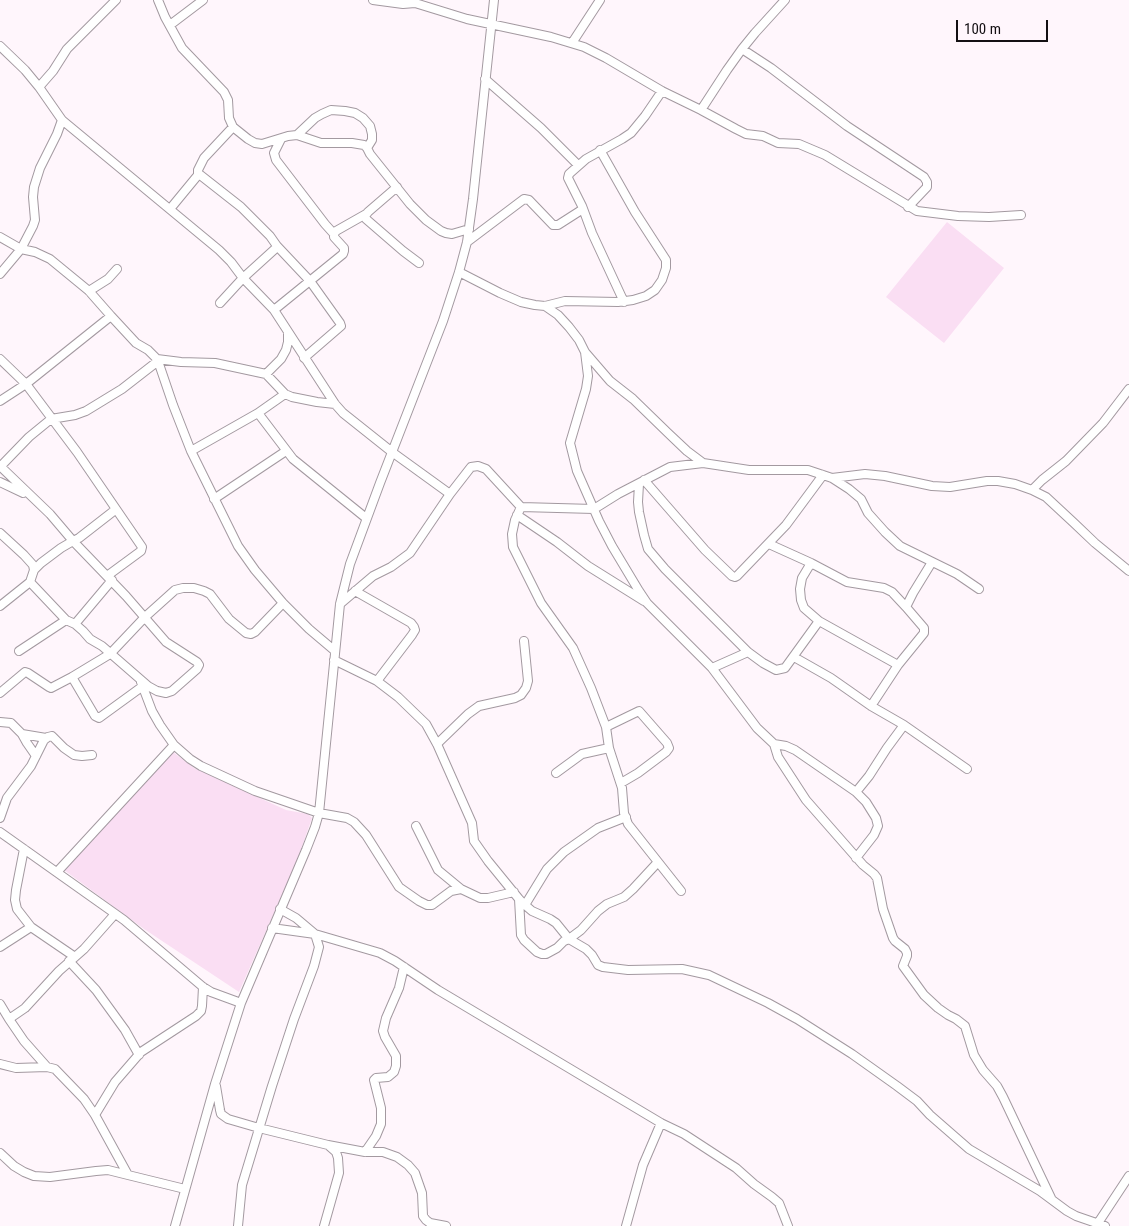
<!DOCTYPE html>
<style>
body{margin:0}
#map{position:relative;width:1129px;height:1226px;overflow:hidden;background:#fff6fc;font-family:"Roboto Condensed",sans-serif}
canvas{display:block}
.scale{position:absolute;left:956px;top:20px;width:92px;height:22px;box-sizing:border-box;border:2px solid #141013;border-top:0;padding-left:6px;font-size:15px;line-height:18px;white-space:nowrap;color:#141013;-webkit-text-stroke:4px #fff6fc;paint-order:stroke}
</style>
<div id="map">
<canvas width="1129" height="1226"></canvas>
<div class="scale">100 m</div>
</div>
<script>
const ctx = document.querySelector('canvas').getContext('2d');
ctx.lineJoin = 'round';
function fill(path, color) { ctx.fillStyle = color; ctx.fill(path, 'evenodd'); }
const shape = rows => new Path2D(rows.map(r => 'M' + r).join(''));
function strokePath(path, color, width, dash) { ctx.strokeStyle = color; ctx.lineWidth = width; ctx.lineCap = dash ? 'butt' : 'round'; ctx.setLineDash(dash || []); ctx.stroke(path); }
const green = shape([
 [947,222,1004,268,944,343,886,297],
 [173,752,194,768,286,810,308,814,312,818,297,861,239,992,144,929,64,870]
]);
const minor = shape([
 [158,0,165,17,182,48,224,92,228,100,229,118,233,127,248,139,255,143,262,144,288,136,297,135,321,143,352,143,364,145,367,148,370,154,410,204,426,220,441,231,446,233,452,234,469,229],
 [373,0,403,4,415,3,467,19,551,37,584,47,606,58,662,91,701,110,736,129,746,134,763,136,778,143,799,144,825,155,917,211,958,216,989,217,1021,215],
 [170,25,203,0],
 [572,43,600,0],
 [0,46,25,70,39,87,62,120,219,250,231,262,243,278,274,310,335,404,343,413,392,452,450,494,471,467,478,466,486,469,521,507,515,520,512,534,513,547,541,603,573,648,591,688,606,727,609,748,622,788,624,813,628,824,681,891],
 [742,49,771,68,847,126,924,177,927,182,927,187,908,207],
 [485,79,541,128,578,165],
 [39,87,53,71,67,49,116,0],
 [701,110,727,70,742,49,755,33,785,0],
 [297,135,315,118,322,114,331,110,345,111,355,113,363,118,370,126,372,134,372,140,367,148],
 [281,139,274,153,276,160,325,224,334,234],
 [199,174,241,207,270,236,277,246,310,281,340,323,341,326,304,358],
 [397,187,368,212,365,216,366,219,403,251,419,263],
 [170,209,198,175,198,170,204,158,233,127],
 [0,237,21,249,35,252,50,259,89,291,111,316,136,343,148,350,157,359,181,362,215,363,266,374,285,394,292,397,317,402,335,404],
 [467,242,524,199,529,200,553,225,558,225,583,209],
 [459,272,500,293,521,302,535,305,545,306,565,301,618,302,633,300,646,296,655,290,662,280,666,268,666,260,635,212,600,150],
 [0,274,21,249,33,226,35,220,33,197,34,187,40,168,57,134,62,120],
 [89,291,108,279,117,269],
 [624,302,592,233,582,206,568,178,569,174,586,159,622,139,631,133,645,116,662,91],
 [220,303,243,278,276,248,277,246],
 [545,306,558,315,569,327,579,340,585,352,610,381,633,399,668,433,687,451,703,463,749,470,808,470,832,478,849,489,861,499,868,513,885,532,900,546,957,574,979,589],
 [274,310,343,254,344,251,344,248,334,237,334,234,336,231,366,214],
 [585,352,588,376,586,389,570,443,577,471,599,521,612,546,639,591,647,603,712,668,757,728,774,744,778,757,806,800,863,865,874,874,877,878,883,909,893,938,895,941,905,949,907,953,907,956,903,966,924,995,938,1008,948,1015,956,1019,965,1026,974,1055,983,1070,997,1086,1003,1097,1051,1198],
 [0,359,26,384,77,452,142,547,141,551,107,576],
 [158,361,173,405,191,451,238,546,255,570,283,603,309,629,335,651],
 [266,374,281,359,286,350,288,342,288,332],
 [0,401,26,384,111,316],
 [258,413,293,459,366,518],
 [191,451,258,413,285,394],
 [0,466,50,514,73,541,126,596,166,642,197,662,199,665,197,669,172,691,166,693,157,691,148,686,102,646,90,639,83,631,75,624,66,620,30,582,34,570,41,563,61,548,73,541,79,538,115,510],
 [0,467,29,437,51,419,75,415,86,411,122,389,158,361,157,359],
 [832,478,865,474,885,476,932,486,950,487,987,481,998,481,1015,484,1032,490,1046,497,1074,523,1095,543,1129,571],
 [644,480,705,550,732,576,735,577,737,576,786,525,823,475],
 [0,482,23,493],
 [639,484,638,502,639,512,644,535,648,549,665,569,748,652,763,663,776,670,785,668,819,621],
 [1032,490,1042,480,1066,461,1103,423,1129,389],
 [214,499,286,451],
 [521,507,594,509,618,494,670,467,703,463],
 [517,515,557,542,588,566,644,601],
 [0,533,24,555,33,565,34,570],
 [769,544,811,563,847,582,884,588,892,592,906,607],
 [811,563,802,578,800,589,801,600,804,608,819,621,898,665],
 [355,591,411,623,414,627,415,630,412,635,377,681],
 [340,604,373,576,391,567,410,553,450,494],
 [0,606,30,582],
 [75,624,112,580],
 [19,651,66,620],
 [794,657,831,678,871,706,904,725,967,769],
 [334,660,377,681,398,697,426,724,437,744,472,823,474,841,488,861,519,899,525,905,532,911,550,919,556,923,569,939,586,949,592,955,598,965,603,967,628,970,682,969,709,975,768,1003,797,1019,852,1054,897,1086,917,1101,930,1115,969,1149,1040,1191,1067,1211,1076,1216,1105,1226],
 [712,668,748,652],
 [72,677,95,716,99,718,143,686],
 [141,682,152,711,160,725,174,745,190,759,201,766,255,791,319,813,347,818,354,822,366,835,399,887,419,901,427,905,432,905,451,891,461,889,480,898,488,898,514,892],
 [0,693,25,672,28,673,49,687,51,688,72,677,110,654,145,617,175,590,183,588,194,588,204,591,210,594,229,619,246,633,251,634,255,632,283,603],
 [871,706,898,665,924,633,924,628,906,607,913,593,932,562],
 [0,722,11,723,22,734,46,738],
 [606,727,639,711,667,743,669,748,666,752,638,773,621,783],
 [22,734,27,743,36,756],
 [437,744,468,714,479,706,515,698,521,695,526,688,528,681,524,641],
 [774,744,786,746,795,750,856,792,866,802,876,818,878,826,874,835,856,858],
 [556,773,582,754,609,748],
 [856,792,869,776,887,748,904,725],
 [0,818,7,798,31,766,44,740,48,737,52,736,64,748,74,755,82,756,92,755],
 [416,826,438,870,461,889],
 [0,832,124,920,203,987,211,992,241,1003],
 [24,849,16,890,15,900,17,909,31,927,75,957],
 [57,872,174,745],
 [519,899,521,935,524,940,537,952,542,954,546,954,557,948,564,941,569,939,581,930,598,911,607,904,624,897,633,889,658,862],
 [525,905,547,869,564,852,598,828,626,817],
 [272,928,315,934,380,953,395,961,438,990,661,1123,684,1134,736,1168,754,1184,772,1197,779,1203,788,1226],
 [0,947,31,927],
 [69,961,96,990,125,1030,139,1055],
 [0,1004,9,1019,24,1041,47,1067],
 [9,1019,25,1008,59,971,84,949,115,914],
 [0,1064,16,1068,47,1067,55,1069,84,1099,95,1115,128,1175,185,1189],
 [216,1086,220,1110,221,1114,228,1119,259,1128,328,1145,365,1152,383,1152,397,1157,408,1165,415,1173,422,1193,423,1216,426,1220,430,1223,446,1226],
 [95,1115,115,1082,141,1052,196,1016,201,1011,202,1006,203,987],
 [365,1152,376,1136,381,1124,381,1108,374,1080,376,1078,388,1077,394,1072,396,1066,396,1056,385,1037,383,1031,386,1018,399,988,404,967],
 [0,1153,14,1166,24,1172,34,1176,50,1177,96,1171,108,1170,128,1175],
 [1098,1223,1129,1176],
 [175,1226,215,1084,241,1003,306,850,315,827,319,813,340,604,350,564,380,483,443,321,459,272,467,242,473,199,494,0],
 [238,1226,242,1185,272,1086,294,1019,314,966,319,947,315,934,296,918,280,909],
 [324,1226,339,1173,338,1158,336,1152,328,1145],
 [626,1226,643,1165,661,1123]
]);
fill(green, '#fadef3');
strokePath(minor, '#a399a0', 10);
strokePath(minor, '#fff', 8);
</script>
